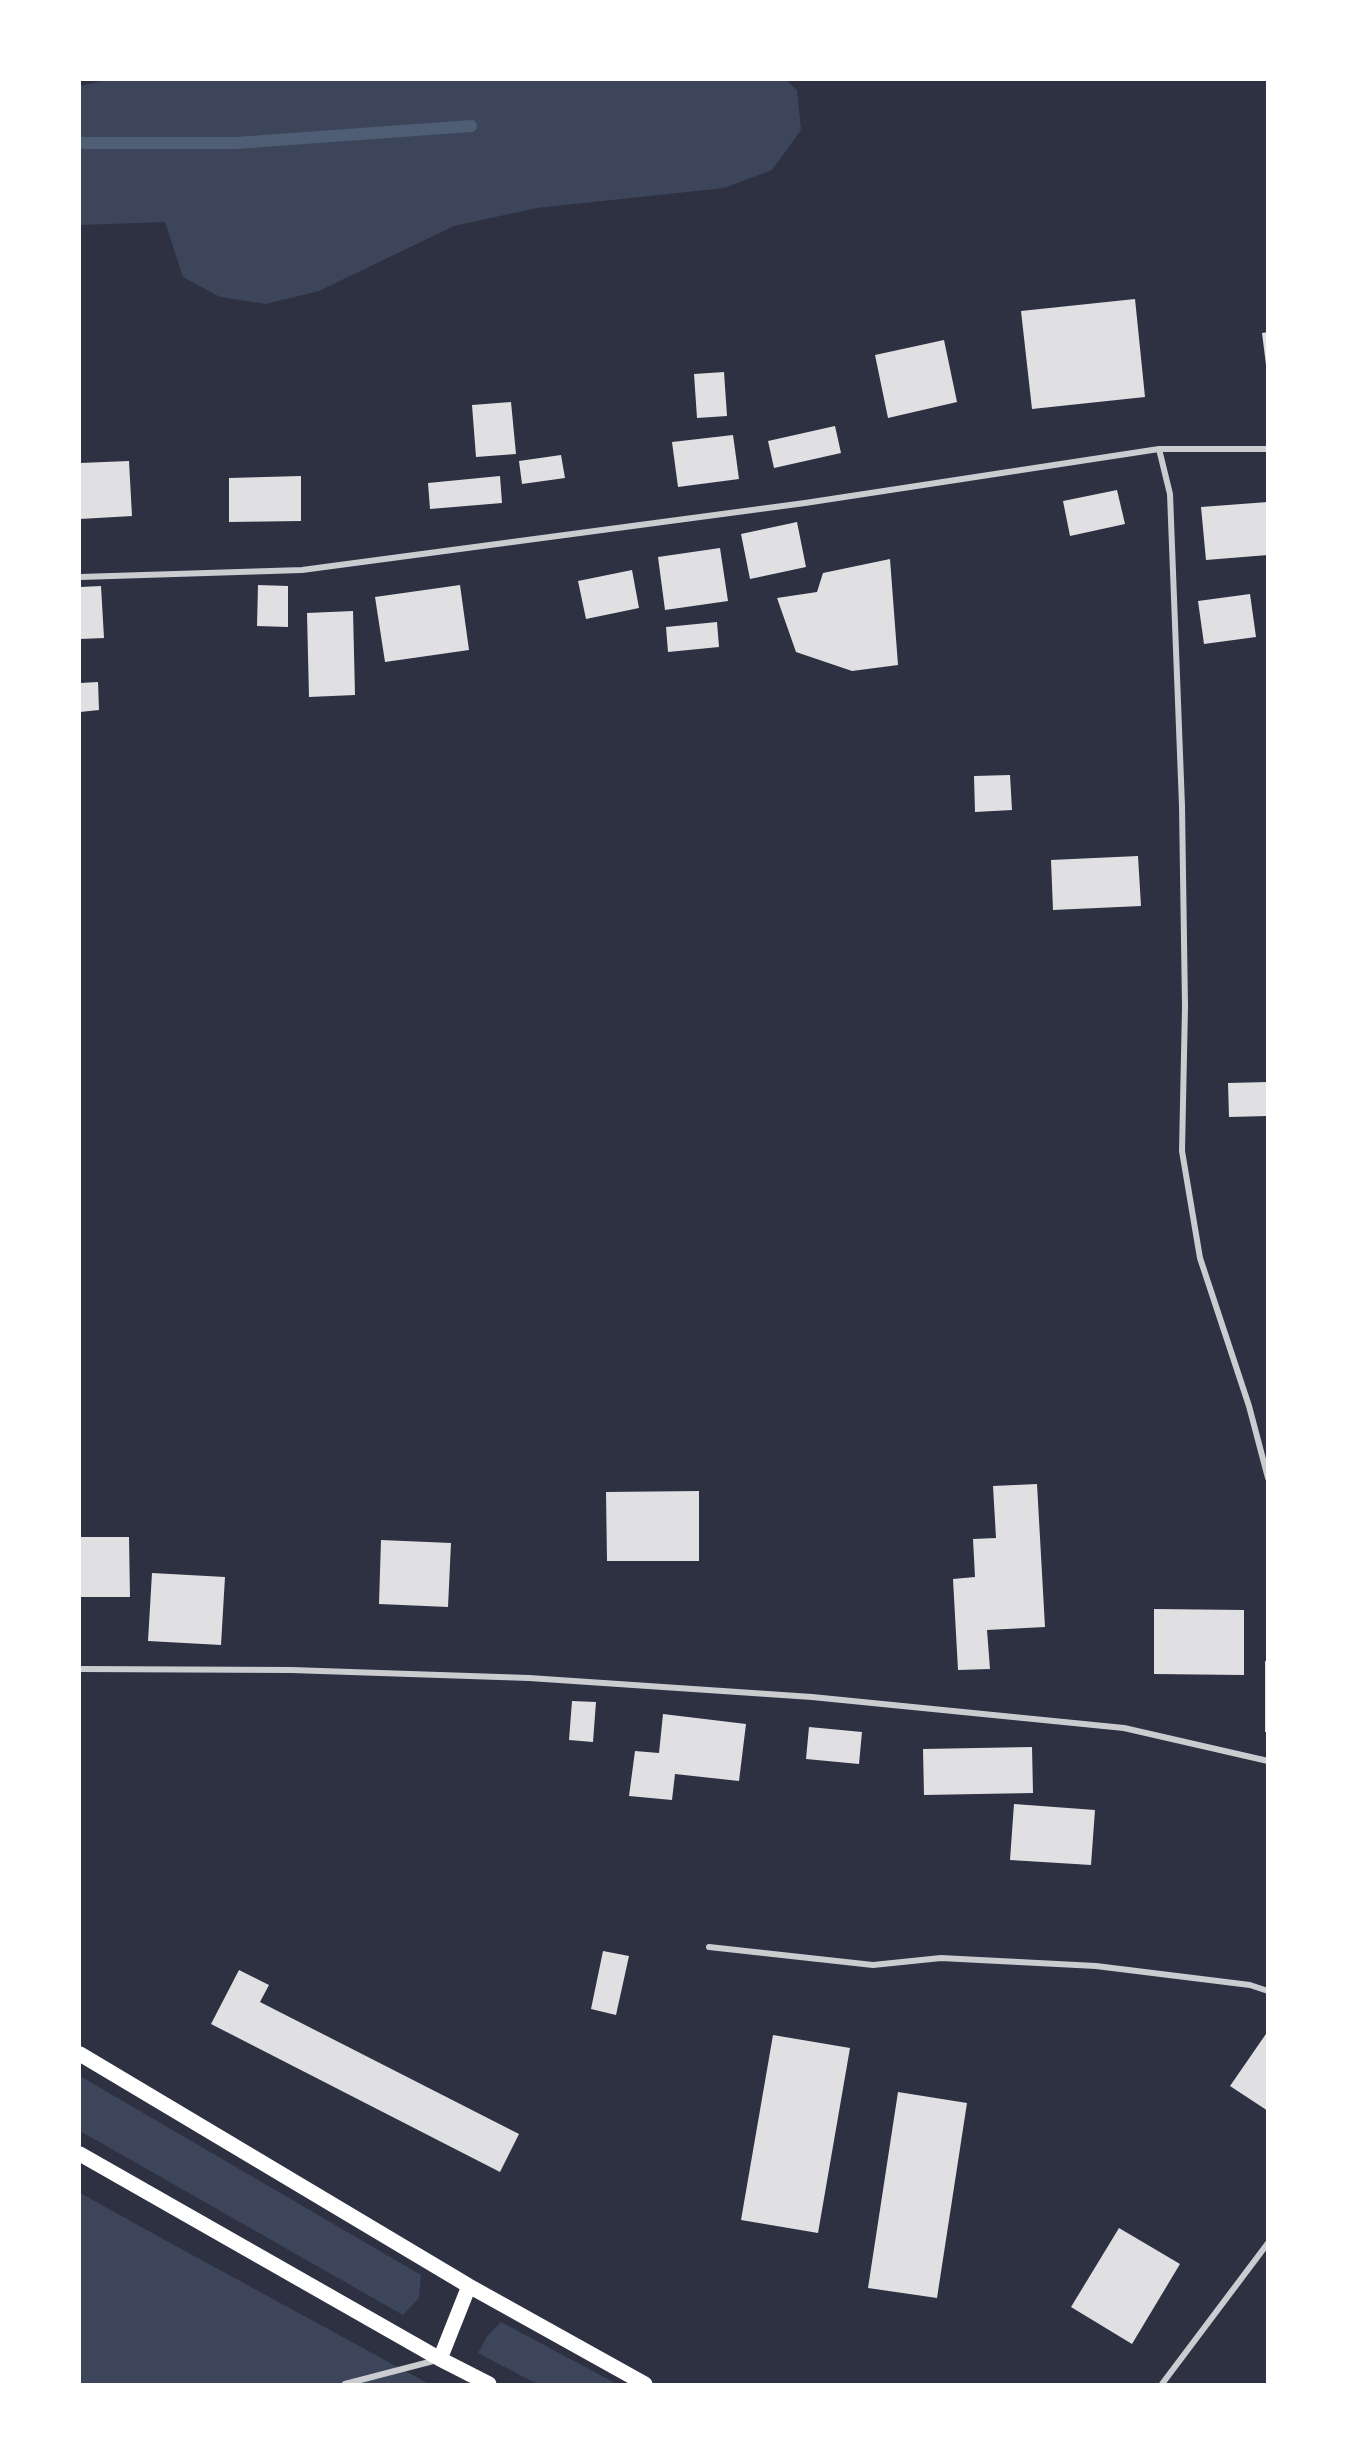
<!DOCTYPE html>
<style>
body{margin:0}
#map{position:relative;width:1347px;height:2464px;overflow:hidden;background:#2d3142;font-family:"IBM Plex Sans",sans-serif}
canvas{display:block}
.frame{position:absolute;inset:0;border:81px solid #fff;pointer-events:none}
</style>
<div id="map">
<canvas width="1347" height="2464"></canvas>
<div class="frame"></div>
</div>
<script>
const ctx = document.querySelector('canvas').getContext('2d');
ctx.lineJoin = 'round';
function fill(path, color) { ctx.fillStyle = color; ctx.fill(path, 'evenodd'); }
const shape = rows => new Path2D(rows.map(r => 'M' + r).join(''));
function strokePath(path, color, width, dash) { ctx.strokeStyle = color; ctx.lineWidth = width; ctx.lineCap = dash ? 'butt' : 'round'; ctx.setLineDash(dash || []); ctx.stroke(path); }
const green = shape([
 [107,80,786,80,797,90,801,130,772,170,724,188,537,208,454,226,319,291,266,304,220,297,183,277,165,222,80,225,80,86],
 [80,2076,421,2275,419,2298,403,2315,80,2131],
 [80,2193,174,2245,429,2384,80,2384],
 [501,2322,617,2384,537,2384,478,2353,487,2336]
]);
const stream = shape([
 [80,143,236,143,471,126]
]);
const building = shape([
 [1135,299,1145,397,1032,409,1021,311],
 [1268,332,1268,365,1266,365,1262,333],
 [944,340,957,402,888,418,875,355],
 [724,372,727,416,697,418,694,374],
 [511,402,516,454,476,457,472,405],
 [835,426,841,453,774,468,768,441],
 [733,435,739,479,678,487,672,442],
 [561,455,565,478,522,484,519,461],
 [129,461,132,516,80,519,80,463],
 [301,476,301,521,229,522,229,478],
 [500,476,502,503,430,509,428,483],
 [1117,490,1125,524,1070,536,1063,501],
 [1268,502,1268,555,1206,560,1201,507],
 [797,522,806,567,750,579,741,534],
 [720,548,728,601,665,610,658,557],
 [890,559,898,665,852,671,796,652,777,598,817,592,823,573],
 [632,570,639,608,586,619,578,581],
 [258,585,288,586,288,627,257,626],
 [460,585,469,650,385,662,375,597],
 [101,586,104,638,80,639,80,587],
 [1250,594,1256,637,1204,644,1198,601],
 [353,611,355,695,309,697,307,613],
 [717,622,719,647,668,652,666,627],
 [98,682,99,710,80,712,80,683],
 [1010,775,1012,810,975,812,974,776],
 [1138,856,1141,906,1053,910,1051,860],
 [1268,1082,1268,1116,1229,1117,1228,1083],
 [1037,1484,1045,1627,987,1630,990,1669,958,1670,953,1579,975,1577,973,1539,996,1538,993,1486],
 [699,1491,699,1561,607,1561,606,1492],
 [80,1537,129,1537,130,1597,80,1597],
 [381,1540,451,1543,448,1607,379,1604],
 [152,1573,225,1577,221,1645,148,1641],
 [1154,1609,1244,1610,1244,1675,1154,1674],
 [1265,1661,1268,1661,1268,1732,1265,1732],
 [572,1701,596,1702,593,1742,569,1740],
 [663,1714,746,1724,739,1781,675,1774,672,1800,629,1796,635,1751,659,1753],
 [809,1727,862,1732,859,1764,806,1759],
 [1032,1747,1033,1793,924,1795,923,1749],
 [1014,1804,1095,1810,1091,1865,1010,1860],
 [603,1951,629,1956,616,2015,591,2009],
 [239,1970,269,1985,260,2002,519,2134,500,2172,211,2024],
 [1268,2031,1268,2111,1230,2086],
 [773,2035,850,2048,818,2233,741,2220],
 [898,2092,967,2103,937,2298,868,2288],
 [1119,2228,1180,2264,1132,2344,1071,2307]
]);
const minor = shape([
 [1159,449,1170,494,1182,806,1185,1007,1182,1151,1200,1258,1249,1406,1268,1478],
 [80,577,302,570,805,503,1159,449,1268,449],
 [80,1669,291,1670,529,1678,812,1697,1124,1728,1268,1761],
 [709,1947,873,1965,941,1958,1096,1966,1250,1985,1268,1991],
 [345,2384,437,2360],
 [1162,2384,1268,2243]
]);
const primary = shape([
 [80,2054,469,2286,645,2384],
 [80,2154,440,2359,489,2384],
 [440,2359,469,2286]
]);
fill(green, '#3c4559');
strokePath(stream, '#4f5d75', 12);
fill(building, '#e0e0e3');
strokePath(minor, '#caccd0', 6);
strokePath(primary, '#fff', 15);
</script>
